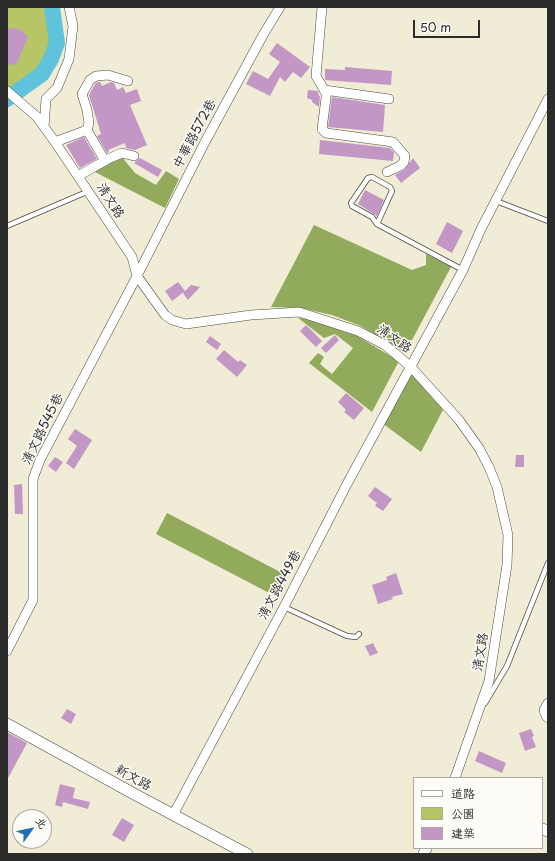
<!DOCTYPE html>
<meta charset="utf-8">
<style>
body{margin:0}
#map{position:relative;width:555px;height:861px;overflow:hidden;background:#f1ecd5;font-family:"Playpen Sans","LXGW WenKai TC",sans-serif}
canvas{display:block}
.frame{position:absolute;inset:0;border:8px solid #2b2b2b;pointer-events:none}
.legend{position:absolute;left:413px;top:777px;width:130px;height:72px;box-sizing:border-box;background:#fdfcf7;border:1px solid #a9a8a5;margin:0;padding:5px 7px;list-style:none;font-size:12px;color:#2b2b2b}
.legend li{display:flex;align-items:center;gap:8px;height:20px}
.legend b{width:20px;border:1px solid #a9a8a5}
.north{position:absolute;left:12px;top:809px;width:40px;height:40px;box-sizing:border-box;background:#fdfcf7;border:1px solid #a9a8a5;border-radius:50%;rotate:57deg;font-size:11px;font-weight:700;line-height:16px;text-align:center;color:#2b2b2b}
.north::after{content:'';display:block;margin:auto;width:14px;height:18px;background:#1f6fb2;clip-path:polygon(50% 0,100% 100%,50% 72%,0 100%)}
.scale{position:absolute;left:413px;top:20px;width:67px;height:18px;box-sizing:border-box;border:2px solid #2b2b2b;border-top:0;padding-left:5px;font-size:12px;line-height:14px;white-space:nowrap;color:#2b2b2b;-webkit-text-stroke:3px #fdfcf7;paint-order:stroke}
</style>
<div id="map">
<canvas width="555" height="861"></canvas>
<div class="frame"></div>
<ul class="legend">
<li><b style="height:5px;background:#fff"></b>道路</li>
<li><b style="height:11px;background:#b7c567"></b>公園</li>
<li><b style="height:11px;background:#c297c6"></b>建築</li>
</ul>
<div class="north">北</div>
<div class="scale">50 m</div>
</div>
<script>
const ctx = document.querySelector('canvas').getContext('2d');
ctx.lineJoin = 'round';
function fill(path, color) { ctx.fillStyle = color; ctx.fill(path, 'evenodd'); }
const shape = rows => new Path2D(rows.map(r => 'M' + r).join(''));
function strokePath(path, color, width, dash) { ctx.strokeStyle = color; ctx.lineWidth = width; ctx.lineCap = dash ? 'butt' : 'round'; ctx.setLineDash(dash || []); ctx.stroke(path); }
function label(font, color, halo, rows, align = 'center') {
  ctx.font = font + ' "Playpen Sans","LXGW WenKai TC",sans-serif'; ctx.lineWidth = 3; ctx.setLineDash([]); ctx.textBaseline = 'middle'; ctx.strokeStyle = halo; ctx.fillStyle = color; for (const [text, x, y, turn = 0] of rows) {
    ctx.save(); ctx.translate(x, y); ctx.rotate((+turn || 0) * Math.PI / 180); ctx.textAlign = isNaN(turn) ? turn : align; if (halo) ctx.strokeText(text, 0, 0); ctx.fillText(text, 0, 0); ctx.restore();
  }
}
const green = shape([
 [7,7,48,7,54,32,49,60,26,83,12,90,7,88]
]);
const forest = shape([
 [122,157,135,173,156,185,166,171,179,179,165,208,93,171],
 [314,225,412,270,426,265,426,254,451,267,405,353,361,326,332,315,301,308,271,307],
 [298,318,307,319,357,336,399,361,372,412,309,363,318,353,324,357,320,364,332,374,353,348,335,334,324,338],
 [406,368,443,410,421,452,378,420],
 [167,513,286,575,275,596,156,534]
]);
const river = shape([
 [7,99,42,74,51,59,57,43,52,7]
]);
const building = shape([
 [16,28,22,31,28,37,16,65,7,64,7,29],
 [277,43,310,67,301,78,293,72,285,82,280,77,270,96,246,84,253,71,268,79,280,62,269,54],
 [345,67,392,71,391,85,325,80,325,69,345,70],
 [98,82,100,82,102,86,111,82,114,83,117,90,123,87,126,93,137,89,141,101,130,105,147,145,135,150,126,148,125,143,108,150,109,152,107,153,97,136,101,134,89,95,95,84],
 [308,90,318,91,319,96,320,96,319,107,312,102,312,100,307,98],
 [332,97,385,105,383,132,328,127],
 [84,137,97,159,80,168,66,145],
 [320,140,390,148,394,152,393,161,319,154],
 [140,158,162,170,158,177,134,163],
 [413,158,420,168,401,183,395,175,404,170],
 [365,190,384,200,377,216,358,204],
 [447,222,463,231,452,253,436,244],
 [178,282,185,291,172,301,165,291],
 [191,285,200,287,188,300,183,293],
 [306,325,322,341,316,347,300,331],
 [335,335,339,340,326,353,321,348],
 [210,336,221,344,217,350,206,342],
 [224,350,238,362,240,360,247,365,237,377,216,359],
 [346,393,364,408,354,420,344,412,346,410,338,402],
 [75,429,92,440,74,469,66,463,77,446,68,439],
 [516,455,524,455,524,467,515,467],
 [55,457,63,462,56,472,48,466],
 [22,484,23,514,15,514,14,485],
 [375,487,392,499,383,511,375,506,377,503,368,496],
 [396,573,403,594,392,597,393,599,378,604,372,585,387,580,386,577],
 [373,643,378,653,370,656,365,646],
 [67,709,76,714,71,724,61,718],
 [531,729,534,736,532,737,536,747,525,751,519,733],
 [7,732,27,743,7,780],
 [479,751,506,763,502,773,475,761],
 [60,784,75,788,73,798,90,802,88,809,63,802,62,807,55,805],
 [122,818,134,825,124,842,112,835]
]);
const service = shape([
 [496,201,548,221],
 [377,224,392,191,390,187,372,177,368,178,351,203,352,206,372,217,377,224,463,270],
 [7,226,89,191],
 [284,607,347,636,356,637,359,634],
 [485,703,507,666,548,563]
]);
const minor = shape([
 [322,7,316,76,326,93,326,98,322,129,326,133,393,142,405,156,404,162,400,166,387,172],
 [324,90,389,99],
 [7,91,37,117,55,142,132,257,137,276,165,315,172,320,186,324,251,315,299,312,358,331,385,345,411,367,459,420,479,448,489,467,497,487,508,535,507,565,489,681,455,778],
 [44,127,46,99,57,88,69,59,73,26,69,7],
 [87,130,89,123,87,110,82,94,90,80,96,76,108,75,128,81],
 [87,130,105,161],
 [55,142,87,130],
 [78,176,110,158,122,153,134,156],
 [7,651,33,600,33,479,40,460,137,276,205,142,263,35,280,7],
 [548,703,544,710,546,716,548,718],
 [173,815,284,607,347,484,463,270,481,229,548,99]
]);
const tertiary = shape([
 [7,724,136,795,247,854],
 [542,829,548,831],
 [424,854,426,848]
]);
const streetNames = [
 ["中華路572巷",195,134,-62],
 ["清文路",110,201,57],
 ["清文路",394,339,35],
 ["清文路545巷",43,429,-64],
 ["清文路449巷",280,585,-62],
 ["清文路",481,652,-81],
 ["新文路",133,778,29]
];
fill(green, '#b7c567');
fill(forest, '#91aa5c');
strokePath(river, '#5fc3dc', 16);
fill(building, '#c297c6');
strokePath(service, '#494844', 6);
strokePath(minor, '#494844', 10);
strokePath(tertiary, '#494844', 12);
strokePath(service, '#fff', 4.5);
strokePath(minor, '#fff', 9);
strokePath(tertiary, '#fff', 11);
label('13px', '#2b2b2b', '#fdfcf7', streetNames);
</script>
